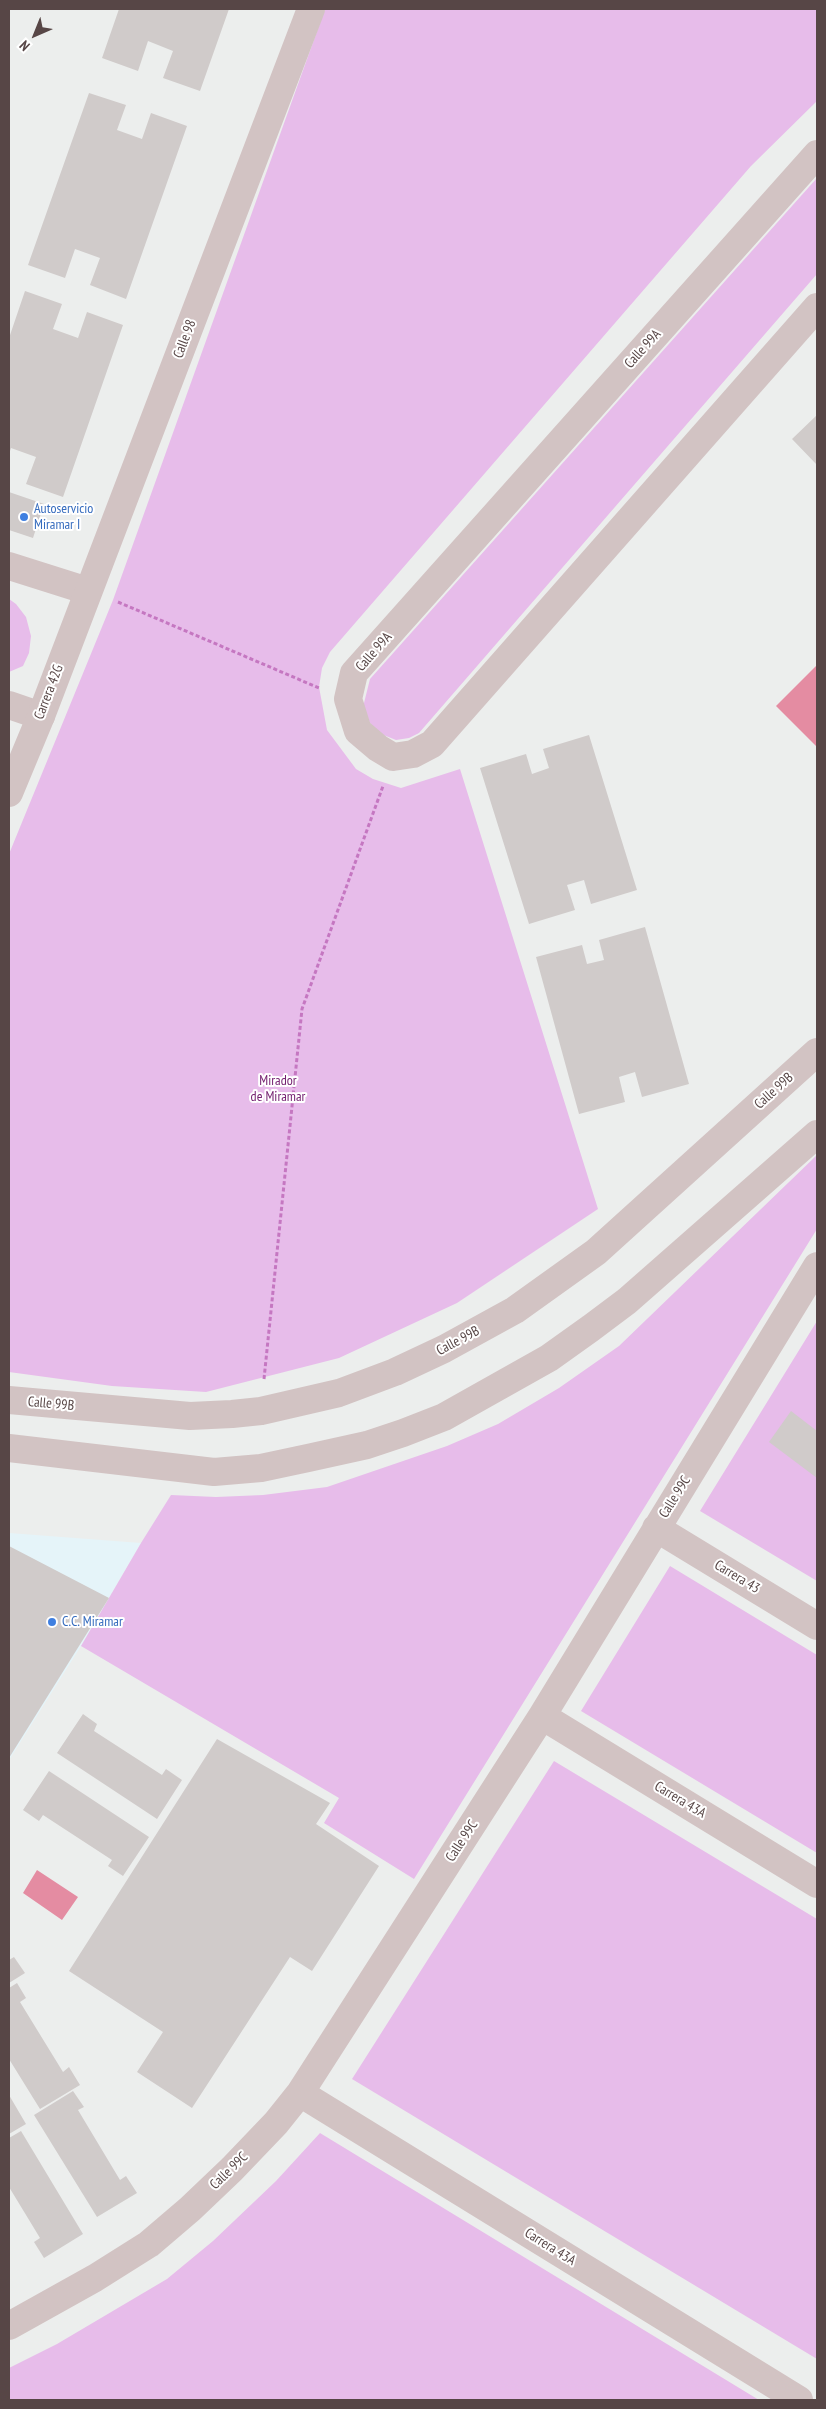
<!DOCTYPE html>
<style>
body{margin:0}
#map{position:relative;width:826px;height:2409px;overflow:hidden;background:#eceeed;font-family:"PT Sans Narrow",sans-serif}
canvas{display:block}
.frame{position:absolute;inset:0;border:10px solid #574646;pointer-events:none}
.north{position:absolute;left:10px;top:10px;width:50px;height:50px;-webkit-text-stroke:4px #fff;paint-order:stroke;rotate:224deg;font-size:14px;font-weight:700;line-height:20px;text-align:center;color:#574646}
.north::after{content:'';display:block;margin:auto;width:18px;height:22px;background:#574646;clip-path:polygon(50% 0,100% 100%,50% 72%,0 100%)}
</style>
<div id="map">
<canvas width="826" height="2409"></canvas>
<div class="frame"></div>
<div class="north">N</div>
</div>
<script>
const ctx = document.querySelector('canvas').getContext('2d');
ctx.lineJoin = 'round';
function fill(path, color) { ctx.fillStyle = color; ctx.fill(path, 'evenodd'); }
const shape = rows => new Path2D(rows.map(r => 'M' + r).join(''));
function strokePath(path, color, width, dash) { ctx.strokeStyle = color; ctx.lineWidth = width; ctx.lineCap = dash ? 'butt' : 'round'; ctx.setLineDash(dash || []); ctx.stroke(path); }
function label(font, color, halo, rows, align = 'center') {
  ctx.font = font + ' "PT Sans Narrow",sans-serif'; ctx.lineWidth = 4; ctx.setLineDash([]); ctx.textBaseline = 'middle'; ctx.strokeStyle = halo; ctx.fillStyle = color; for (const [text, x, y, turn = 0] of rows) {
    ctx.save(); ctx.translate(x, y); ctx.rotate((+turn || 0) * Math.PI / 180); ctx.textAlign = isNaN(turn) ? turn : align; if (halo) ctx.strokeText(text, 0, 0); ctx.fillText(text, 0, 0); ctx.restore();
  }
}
const commercial = shape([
 [9,1533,141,1543,81,1646,9,1760]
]);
const green = shape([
 [325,9,817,9,817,101,751,166,330,652,322,668,319,687,327,730,356,769,373,779,401,788,460,769,598,1209,457,1303,339,1358,206,1392,112,1386,9,1372,9,854,113,600],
 [817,178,817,274,419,733,409,738,396,740,381,734,370,723,363,707,370,679],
 [9,599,16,604,26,617,31,636,29,653,23,666,9,672],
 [817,1155,817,1229,414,1879,324,1823,339,1798,81,1646,141,1543,171,1495,216,1497,263,1495,327,1487,447,1446,498,1424,559,1388,619,1346],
 [817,1321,817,1581,700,1511],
 [670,1566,817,1655,817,1853,581,1711],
 [554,1761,817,1919,817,2359,352,2079],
 [320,2133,759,2400,9,2400,9,2368,57,2344,167,2279,213,2241,276,2181]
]);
const water = shape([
 [817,665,817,747,776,706],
 [37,1870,78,1897,62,1920,23,1893]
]);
const building = shape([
 [119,9,229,9,200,91,163,78,173,51,148,41,138,71,102,58],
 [89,93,126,105,117,130,142,139,151,113,187,126,126,299,90,285,100,258,75,249,65,278,28,265],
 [25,291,62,304,53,329,78,338,87,312,123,325,63,497,26,484,36,457,11,448,9,454,9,338],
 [817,415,817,465,792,439],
 [9,492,44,504,33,538,9,530],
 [589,735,637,890,591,904,584,880,567,885,575,910,529,924,480,768,526,754,532,774,549,768,543,749],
 [645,927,689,1084,642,1097,635,1072,619,1077,625,1102,579,1114,536,957,582,945,587,964,604,960,599,940],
 [791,1411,817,1431,817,1478,769,1442],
 [9,1546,109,1598,9,1758],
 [83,1714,97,1724,94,1731,162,1775,166,1769,182,1780,157,1819,57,1753],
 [217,1739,330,1803,316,1824,379,1866,312,1971,290,1957,192,2108,137,2072,163,2032,69,1971],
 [49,1771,149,1837,123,1876,108,1866,112,1860,43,1815,39,1821,23,1810],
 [14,1957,25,1973,9,1983,9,1960],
 [17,1983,26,1998,20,2002,63,2072,69,2067,80,2085,40,2109,9,2059,9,1988],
 [73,2091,84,2107,78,2110,120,2180,126,2176,137,2193,97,2217,34,2115],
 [9,2095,26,2124,9,2134],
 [21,2131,83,2234,44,2258,34,2242,40,2238,9,2187,9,2138]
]);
const path = shape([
 [118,602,319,688],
 [264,1379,302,1009,383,786]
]);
const minor = shape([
 [817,154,354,673,348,699,358,731,378,748,393,757,413,754,432,744,817,307],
 [9,566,88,591],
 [9,705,41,716],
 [9,1400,190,1416,232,1414,261,1411,339,1393,395,1372,444,1349,515,1310,596,1252,817,1052],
 [9,1448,214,1472,261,1468,308,1458,367,1445,403,1433,444,1417,549,1358,591,1328,627,1301,817,1134],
 [656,1528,817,1626],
 [542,1716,817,1884],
 [300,2093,799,2400],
 [9,2326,95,2278,149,2244,190,2209,232,2169,276,2123,300,2093,542,1716,817,1266]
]);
const tertiary = shape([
 [9,793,41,716,311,9]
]);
const markers = [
 [24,517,5,"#3f7fe0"],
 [52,1622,5,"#3f7fe0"]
];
const streetNames = [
 ["Calle 98",185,339,-69],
 ["Calle 99A",643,349,-48],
 ["Calle 99A",374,652,-49],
 ["Carrera 42G",49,692,-69],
 ["Calle 99B",774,1091,-42],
 ["Calle 99B",458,1341,-28],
 ["Calle 99B",51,1404,5],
 ["Calle 99C",675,1497,-58],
 ["Carrera 43",737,1577,31],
 ["Carrera 43A",680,1800,31],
 ["Calle 99C",462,1841,-57],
 ["Calle 99C",229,2171,-44],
 ["Carrera 43A",550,2247,32]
];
const shopNames = [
 ["Autoservicio",34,509],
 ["Miramar I",34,525],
 ["C.C. Miramar",62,1622]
];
const parkNames = [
 ["Mirador",278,1081],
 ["de Miramar",278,1097]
];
fill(commercial, '#e5f4f9');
fill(green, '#e7bcea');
fill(water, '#e48ca2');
fill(building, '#d0cbca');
strokePath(path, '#c577c1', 3, [4, 2.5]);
strokePath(minor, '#d2c3c3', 28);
strokePath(tertiary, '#d2c3c3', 28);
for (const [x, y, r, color] of markers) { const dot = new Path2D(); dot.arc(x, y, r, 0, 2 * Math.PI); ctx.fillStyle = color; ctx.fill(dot); strokePath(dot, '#fff', 2); }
label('14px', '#574646', '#fff', streetNames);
label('14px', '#366cbe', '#fff', shopNames, 'left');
label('14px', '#721d6e', '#fff', parkNames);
</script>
